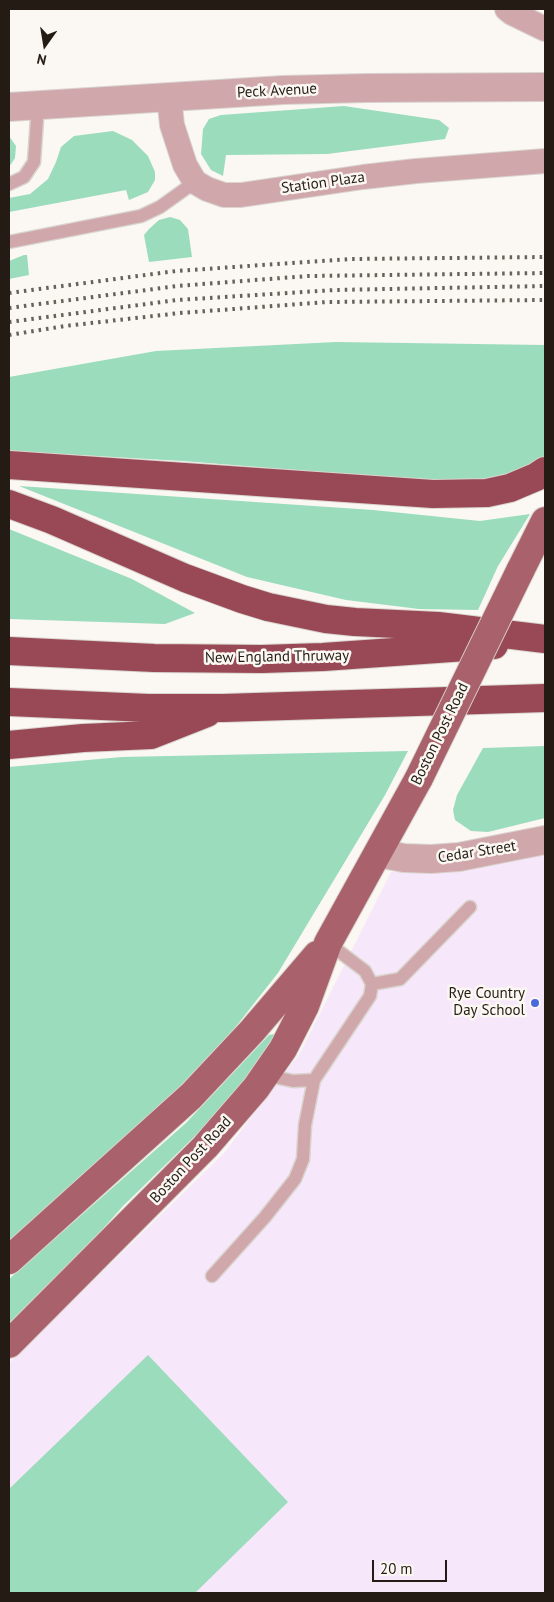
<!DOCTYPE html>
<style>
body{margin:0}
#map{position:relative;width:554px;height:1602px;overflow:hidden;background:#fbf7f2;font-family:"PT Sans",sans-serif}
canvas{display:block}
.frame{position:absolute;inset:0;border:10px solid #241c14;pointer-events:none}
.north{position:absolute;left:20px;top:20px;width:50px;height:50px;-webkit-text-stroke:4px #fbf7f2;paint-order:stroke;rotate:193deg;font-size:14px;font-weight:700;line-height:20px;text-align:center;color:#241c14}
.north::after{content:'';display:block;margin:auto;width:18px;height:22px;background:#241c14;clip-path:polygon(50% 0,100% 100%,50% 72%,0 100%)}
.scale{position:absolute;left:372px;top:1560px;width:75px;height:22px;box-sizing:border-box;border:2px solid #241c14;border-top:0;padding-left:6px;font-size:15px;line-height:18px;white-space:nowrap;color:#241c14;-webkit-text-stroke:4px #fbf7f2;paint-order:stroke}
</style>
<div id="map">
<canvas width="554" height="1602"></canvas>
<div class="frame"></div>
<div class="north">N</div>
<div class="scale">20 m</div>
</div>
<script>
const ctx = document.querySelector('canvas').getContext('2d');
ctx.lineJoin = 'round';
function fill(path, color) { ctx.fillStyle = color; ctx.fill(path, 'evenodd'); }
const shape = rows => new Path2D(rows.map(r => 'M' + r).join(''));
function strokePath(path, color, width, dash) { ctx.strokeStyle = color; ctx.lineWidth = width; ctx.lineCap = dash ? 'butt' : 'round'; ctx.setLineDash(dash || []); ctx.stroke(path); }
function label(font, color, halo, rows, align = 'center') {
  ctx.font = font + ' "PT Sans",sans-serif'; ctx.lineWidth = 5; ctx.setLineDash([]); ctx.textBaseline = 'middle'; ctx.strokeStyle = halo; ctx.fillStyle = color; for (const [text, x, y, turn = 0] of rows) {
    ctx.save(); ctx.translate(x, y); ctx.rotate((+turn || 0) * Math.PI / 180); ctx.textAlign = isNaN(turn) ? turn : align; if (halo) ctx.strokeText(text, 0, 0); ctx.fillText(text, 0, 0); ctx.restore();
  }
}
const education = shape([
 [545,851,545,1593,9,1593,9,1363,224,1153,300,1053,391,872]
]);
const green = shape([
 [344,106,439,120,449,128,445,139,327,154,226,155,223,176,211,170,201,154,203,129,209,119,221,115],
 [113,131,132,140,148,156,155,172,155,180,148,192,129,200,126,190,9,212,9,198,30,194,48,179,56,162,61,147,74,136],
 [9,136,16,146,15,158,9,167],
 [170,217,180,220,188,229,192,257,149,262,144,235,149,229,159,220],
 [24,255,27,255,29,275,9,279,9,261],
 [336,342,545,345,545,462,484,482,408,479,183,461,9,451,9,377,156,351],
 [19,486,373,510,480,521,530,514,498,566,478,610,419,609,346,600,247,577],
 [9,529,132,579,195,613,165,624,9,619],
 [545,746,545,818,488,832,471,831,455,820,453,810,457,795,483,748],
 [408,751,385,795,278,973,211,1058,130,1136,9,1247,9,767,122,757],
 [274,1034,273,1038,248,1077,201,1130,123,1206,57,1281,9,1329,9,1279,186,1123,269,1035],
 [148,1355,288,1502,195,1593,9,1593,9,1489]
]);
const service = shape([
 [9,184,24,177,34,162,38,105],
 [9,242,141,216,160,207,195,182],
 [372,984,400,979,470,907],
 [265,1075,293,1081,314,1080],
 [212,1276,265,1217,295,1179,303,1159,305,1125,314,1080,370,996,372,984,365,971,328,943]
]);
const minor = shape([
 [507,9,512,13,545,29],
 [169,96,172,125,185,165,195,182,207,189,224,195,241,195,363,177,416,171,545,161]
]);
const tertiary = shape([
 [9,107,283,90,367,88,545,87],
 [378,853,404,858,431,859,459,857,545,840]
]);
const primary = shape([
 [520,571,545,521],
 [9,1260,191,1096,252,1031,317,955],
 [9,1344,205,1147,256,1088,283,1049,305,1006,328,943,419,778]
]);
const motorway = shape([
 [9,465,433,494,487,493,510,488,536,477,545,471],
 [9,504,52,520,185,578,242,599,268,607,326,619,355,622,438,626,545,639],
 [9,651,154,658,262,659,323,657,494,645],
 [9,702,148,708,223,708,545,698],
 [9,745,83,738,151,735,207,713]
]);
const rail = shape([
 [9,293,176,271,248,266,351,259,545,257],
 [9,308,177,286,308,276,545,273],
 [9,322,177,300,335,290,545,286],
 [9,335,65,326,180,313,327,302,545,300]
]);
const primaryBridge = shape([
 [419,778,520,571]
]);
const markers = [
 [535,1003,5,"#4b69dd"]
];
const streetNames = [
 ["Peck Avenue",277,91,-3],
 ["Station Plaza",323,183,-8],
 ["New England Thruway",277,657,-1],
 ["Boston Post Road",440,734,-64],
 ["Cedar Street",477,852,-9],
 ["Boston Post Road",191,1160,-47]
];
const poiNames = [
 ["Rye Country",525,994],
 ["Day School",525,1011]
];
fill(education, '#f7e7fa');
fill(green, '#9adcbc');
strokePath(service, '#d9d4ce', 15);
strokePath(minor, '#d9d4ce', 26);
strokePath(tertiary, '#d9d4ce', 30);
strokePath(primary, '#d9d4ce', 30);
strokePath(motorway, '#d9d4ce', 30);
strokePath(service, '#d0a7ab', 12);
strokePath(minor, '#d0a7ab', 24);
strokePath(tertiary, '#d0a7ab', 28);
strokePath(primary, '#a9626c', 28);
strokePath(motorway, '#994855', 28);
strokePath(rail, '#67615a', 4, [2.5, 5]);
strokePath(primaryBridge, '#d9d4ce', 30, []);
strokePath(primaryBridge, '#a9626c', 28);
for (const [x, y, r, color] of markers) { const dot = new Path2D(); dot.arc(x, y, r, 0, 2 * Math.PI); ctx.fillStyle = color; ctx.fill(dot); strokePath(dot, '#fbf7f2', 2); }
label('15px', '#241c14', '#fbf7f2', streetNames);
label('15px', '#241c14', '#fbf7f2', poiNames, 'right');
</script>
